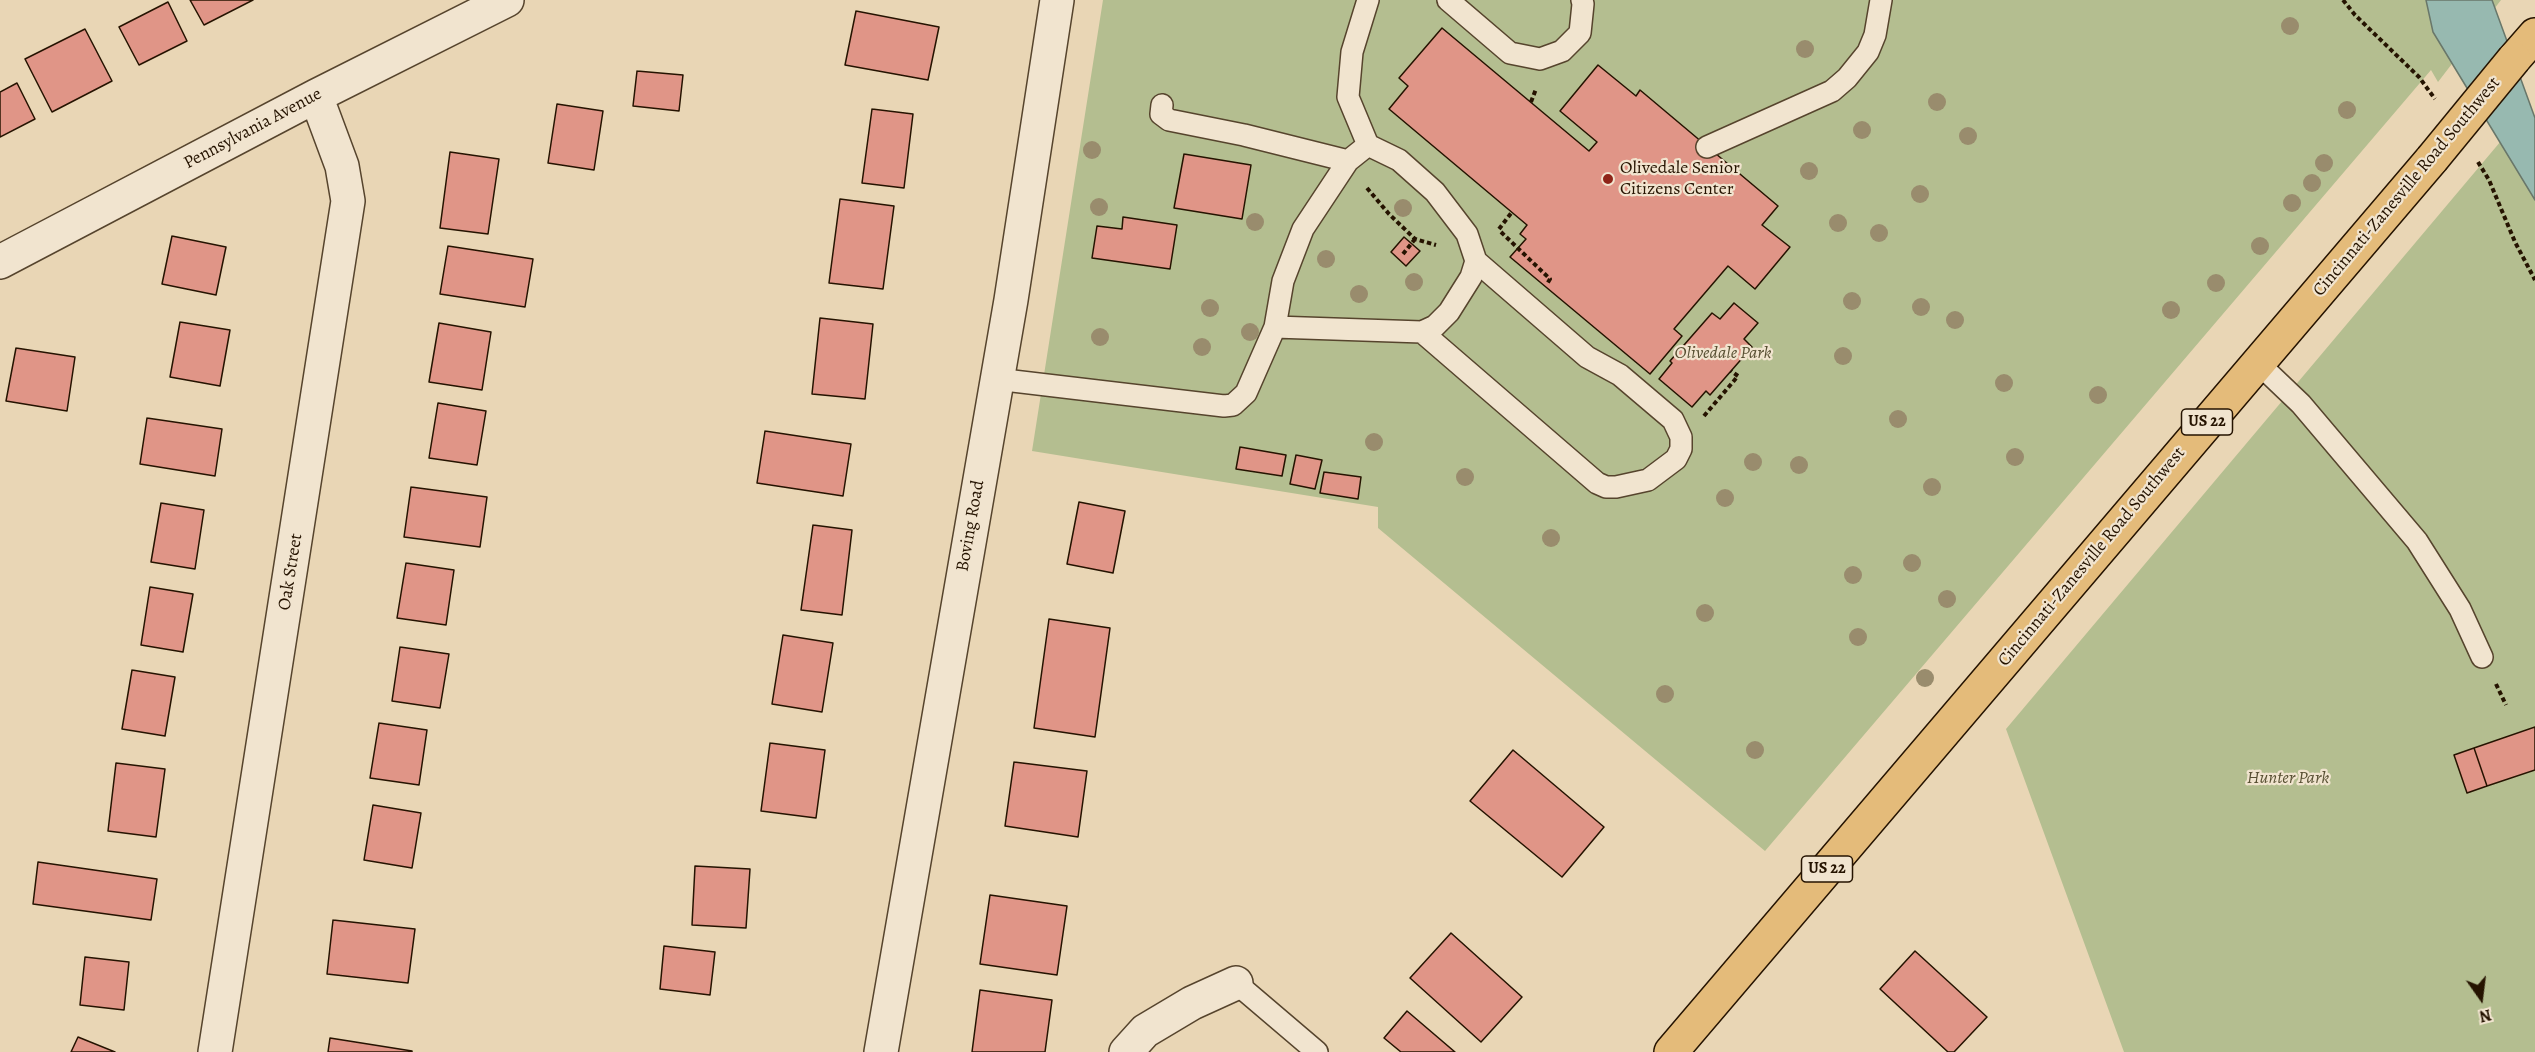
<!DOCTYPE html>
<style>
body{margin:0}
#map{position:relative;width:2535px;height:1052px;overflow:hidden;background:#e9d6b5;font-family:Alegreya,serif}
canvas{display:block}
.north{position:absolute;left:2451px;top:968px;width:60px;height:60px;-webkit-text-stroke:4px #f1e4cf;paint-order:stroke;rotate:166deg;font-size:16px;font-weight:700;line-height:24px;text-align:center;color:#251300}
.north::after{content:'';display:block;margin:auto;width:21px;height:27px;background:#251300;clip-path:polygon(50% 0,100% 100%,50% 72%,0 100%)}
</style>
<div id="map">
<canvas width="2535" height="1052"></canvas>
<div class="north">N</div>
</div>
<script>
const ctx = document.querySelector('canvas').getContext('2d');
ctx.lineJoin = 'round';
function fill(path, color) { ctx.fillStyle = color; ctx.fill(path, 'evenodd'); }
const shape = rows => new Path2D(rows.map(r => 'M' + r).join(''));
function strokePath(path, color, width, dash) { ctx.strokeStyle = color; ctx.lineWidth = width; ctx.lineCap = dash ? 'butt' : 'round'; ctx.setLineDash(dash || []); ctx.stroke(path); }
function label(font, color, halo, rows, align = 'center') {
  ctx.font = font + ' Alegreya,serif'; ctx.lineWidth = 4.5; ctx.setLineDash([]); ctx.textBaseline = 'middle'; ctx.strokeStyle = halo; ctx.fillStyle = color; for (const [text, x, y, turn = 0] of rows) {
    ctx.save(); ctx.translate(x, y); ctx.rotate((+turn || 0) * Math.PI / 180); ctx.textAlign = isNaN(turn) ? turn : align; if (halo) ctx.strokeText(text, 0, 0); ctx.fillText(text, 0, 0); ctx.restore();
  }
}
const green = shape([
 [1103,0,2501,0,2438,82,2431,70,1765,851,1378,528,1378,507,1032,451],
 [2506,135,2535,137,2535,1052,2124,1052,2006,729]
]);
const water = shape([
 [2426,0,2492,0,2535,118,2535,200,2433,32,2426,0]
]);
const building = shape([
 [190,0,253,0,204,25,190,0],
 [168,2,187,41,139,65,119,27,168,2],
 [856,11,939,27,928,80,845,65,856,11],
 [1442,28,1589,151,1597,142,1560,111,1598,65,1636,96,1640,90,1778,206,1762,225,1790,247,1755,289,1728,266,1674,329,1682,336,1650,374,1510,257,1526,239,1520,234,1527,225,1389,109,1408,86,1399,78,1442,28],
 [85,29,112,81,52,112,25,59,85,29],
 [637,71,683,75,679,111,633,106,637,71],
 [17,83,35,119,0,137,0,92,17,83],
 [557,104,603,111,594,170,548,163,557,104],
 [872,109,913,114,904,188,862,183,872,109],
 [450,152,499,159,488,234,440,228,450,152],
 [1184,154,1251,165,1242,219,1174,208,1184,154],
 [840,199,894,206,883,289,829,283,840,199],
 [1123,217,1177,225,1170,269,1092,258,1097,226,1122,229,1123,217],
 [172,236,226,247,216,295,162,284,172,236],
 [1404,237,1420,251,1406,266,1391,252,1404,237],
 [448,246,533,259,525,307,440,294,448,246],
 [1734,303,1758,323,1744,339,1752,347,1710,395,1706,391,1692,407,1659,379,1672,363,1670,361,1712,313,1720,319,1734,303],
 [820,318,873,324,865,399,812,394,820,318],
 [180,322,230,330,220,386,170,377,180,322],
 [439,323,491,332,482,390,429,382,439,323],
 [16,348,75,357,67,411,6,401,16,348],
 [438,403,486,411,477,465,429,458,438,403],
 [147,418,222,429,215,476,140,464,147,418],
 [765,431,851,444,843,496,757,483,765,431],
 [1240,447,1286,455,1282,476,1236,469,1240,447],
 [1296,455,1322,460,1315,489,1290,484,1296,455],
 [1324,472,1361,477,1358,499,1320,493,1324,472],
 [411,487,487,497,480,547,404,537,411,487],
 [1079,502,1125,511,1113,573,1067,564,1079,502],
 [161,503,204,510,195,569,151,562,161,503],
 [813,525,852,530,842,615,801,610,813,525],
 [406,563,454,570,446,625,397,618,406,563],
 [150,587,193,594,183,652,141,645,150,587],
 [1049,619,1110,628,1095,737,1034,728,1049,619],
 [783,635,833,643,822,712,772,704,783,635],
 [400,647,449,654,440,708,392,701,400,647],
 [132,670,175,677,165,736,122,729,132,670],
 [379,723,427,730,419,785,370,778,379,723],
 [2535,727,2535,770,2487,786,2474,748,2535,727],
 [770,743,825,750,816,818,761,811,770,743],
 [2474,748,2487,786,2467,793,2454,755,2474,748],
 [1513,750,1604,827,1562,877,1470,801,1513,750],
 [1014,762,1087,771,1078,837,1005,826,1014,762],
 [116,763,165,769,156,837,108,831,116,763],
 [373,805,421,813,412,868,364,860,373,805],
 [38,862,157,879,151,920,33,904,38,862],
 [695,866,750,869,746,928,692,925,695,866],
 [990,895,1067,906,1057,975,980,964,990,895],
 [333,920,415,929,408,983,327,974,333,920],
 [1451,933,1522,997,1481,1042,1410,978,1451,933],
 [664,946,715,952,710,995,660,989,664,946],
 [1915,951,1987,1017,1954,1052,1948,1052,1880,989,1915,951],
 [85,957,129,962,124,1010,80,1005,85,957],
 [980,990,1052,1000,1045,1052,972,1052,980,990],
 [1407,1011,1455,1052,1401,1052,1384,1038,1407,1011],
 [78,1037,115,1052,71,1052,78,1037],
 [330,1038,412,1051,412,1052,328,1052,330,1038]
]);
const path = shape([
 [2343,0,2355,15,2419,77,2435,99],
 [1531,102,1536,89],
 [2478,162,2489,180,2515,242,2535,280],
 [1367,188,1389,214,1415,239,1436,245],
 [1499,229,1512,212],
 [1501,232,1550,279,1547,284],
 [1403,254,1415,239],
 [1704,416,1738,376,1731,371],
 [2496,684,2506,705]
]);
const lane = shape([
 [1368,0,1352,52,1348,97,1368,145,1399,160,1435,192,1467,234,1476,261,1587,357,1620,375,1673,420,1681,437,1681,449,1676,459,1648,480,1616,487,1606,487,1597,483,1422,332],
 [1448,0,1510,53,1540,59,1562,51,1580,33,1583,4,1582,0],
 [1162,105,1161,114,1169,120,1244,135,1348,161],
 [1707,147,1832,91,1847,78,1868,52,1875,35,1881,0],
 [1275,327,1422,332,1435,326,1449,312,1471,277,1476,261],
 [2258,363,2301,404,2417,541,2460,609,2482,657],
 [996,379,1224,406,1233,405,1246,393,1275,327,1283,281,1303,229,1348,161,1368,145],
 [1236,983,1317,1052]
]);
const street = shape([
 [0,262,316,96,507,0],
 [215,1052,348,201,342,166,316,96],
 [881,1052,1011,300,1057,0],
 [1126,1052,1145,1031,1192,1003,1236,983]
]);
const primary = shape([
 [2514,59,2535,35],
 [1671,1052,2432,159]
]);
const primaryBridge = shape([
 [2432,159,2514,59]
]);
const trees = [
 [2290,26],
 [1805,49],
 [1937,102],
 [2347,110],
 [1862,130],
 [1968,136],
 [1092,150],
 [2324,163],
 [1809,171],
 [2312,183],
 [1920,194],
 [2292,203],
 [1099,207],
 [1403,208],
 [1255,222],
 [1838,223],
 [1879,233],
 [2260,246],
 [1326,259],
 [1414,282],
 [2216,283],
 [1359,294],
 [1852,301],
 [1921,307],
 [1210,308],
 [2171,310],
 [1955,320],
 [1250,332],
 [1100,337],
 [1202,347],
 [1843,356],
 [2004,383],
 [2098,395],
 [1898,419],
 [1374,442],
 [2015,457],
 [1753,462],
 [1799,465],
 [1465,477],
 [1932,487],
 [1725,498],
 [1551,538],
 [1912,563],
 [1853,575],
 [1947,599],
 [1705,613],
 [1858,637],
 [1925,678],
 [1665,694],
 [1755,750]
];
const markers = [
 [1608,179,6,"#8f2418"]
];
const shields = [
 [2207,422,51],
 [1827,869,51]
];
const shieldNames = [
 ["US 22",2207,422],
 ["US 22",1827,869]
];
const streetNames = [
 ["Pennsylvania Avenue",253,129,-28],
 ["Cincinnati-Zanesville Road Southwest",2407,187,-50],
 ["Boving Road",971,526,-80],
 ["Cincinnati-Zanesville Road Southwest",2092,557,-50],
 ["Oak Street",291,572,-81]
];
const poiNames = [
 ["Olivedale Senior",1620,169],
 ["Citizens Center",1620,190]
];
const parkNames = [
 ["Olivedale Park",1723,354],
 ["Hunter Park",2288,779]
];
fill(green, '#b4be90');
fill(water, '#97b9b0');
strokePath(water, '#69776a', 1.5);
fill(building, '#e09587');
strokePath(building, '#251300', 1.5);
strokePath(lane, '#56442d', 24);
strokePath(street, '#56442d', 36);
strokePath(primary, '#251300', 36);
strokePath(path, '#251300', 4, [4.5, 3]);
strokePath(lane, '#f1e4cf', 21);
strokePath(street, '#f1e4cf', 33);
strokePath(primary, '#e4bb7a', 33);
strokePath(primaryBridge, '#251300', 36, []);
strokePath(primaryBridge, '#e4bb7a', 33);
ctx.fillStyle = '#998c6d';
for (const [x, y] of trees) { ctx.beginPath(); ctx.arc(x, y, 9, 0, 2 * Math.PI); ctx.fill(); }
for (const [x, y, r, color] of markers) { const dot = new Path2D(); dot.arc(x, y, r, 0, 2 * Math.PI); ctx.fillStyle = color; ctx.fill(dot); strokePath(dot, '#f1e4cf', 2); }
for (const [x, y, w] of shields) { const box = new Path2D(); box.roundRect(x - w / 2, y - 13, w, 26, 4.5); ctx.fillStyle = '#f1e4cf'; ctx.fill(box); strokePath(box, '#251300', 1.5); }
label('bold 16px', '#251300', null, shieldNames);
label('18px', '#251300', '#f1e4cf', streetNames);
label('18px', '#251300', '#f1e4cf', poiNames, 'left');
label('italic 18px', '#574f32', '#f1e4cf', parkNames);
</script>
